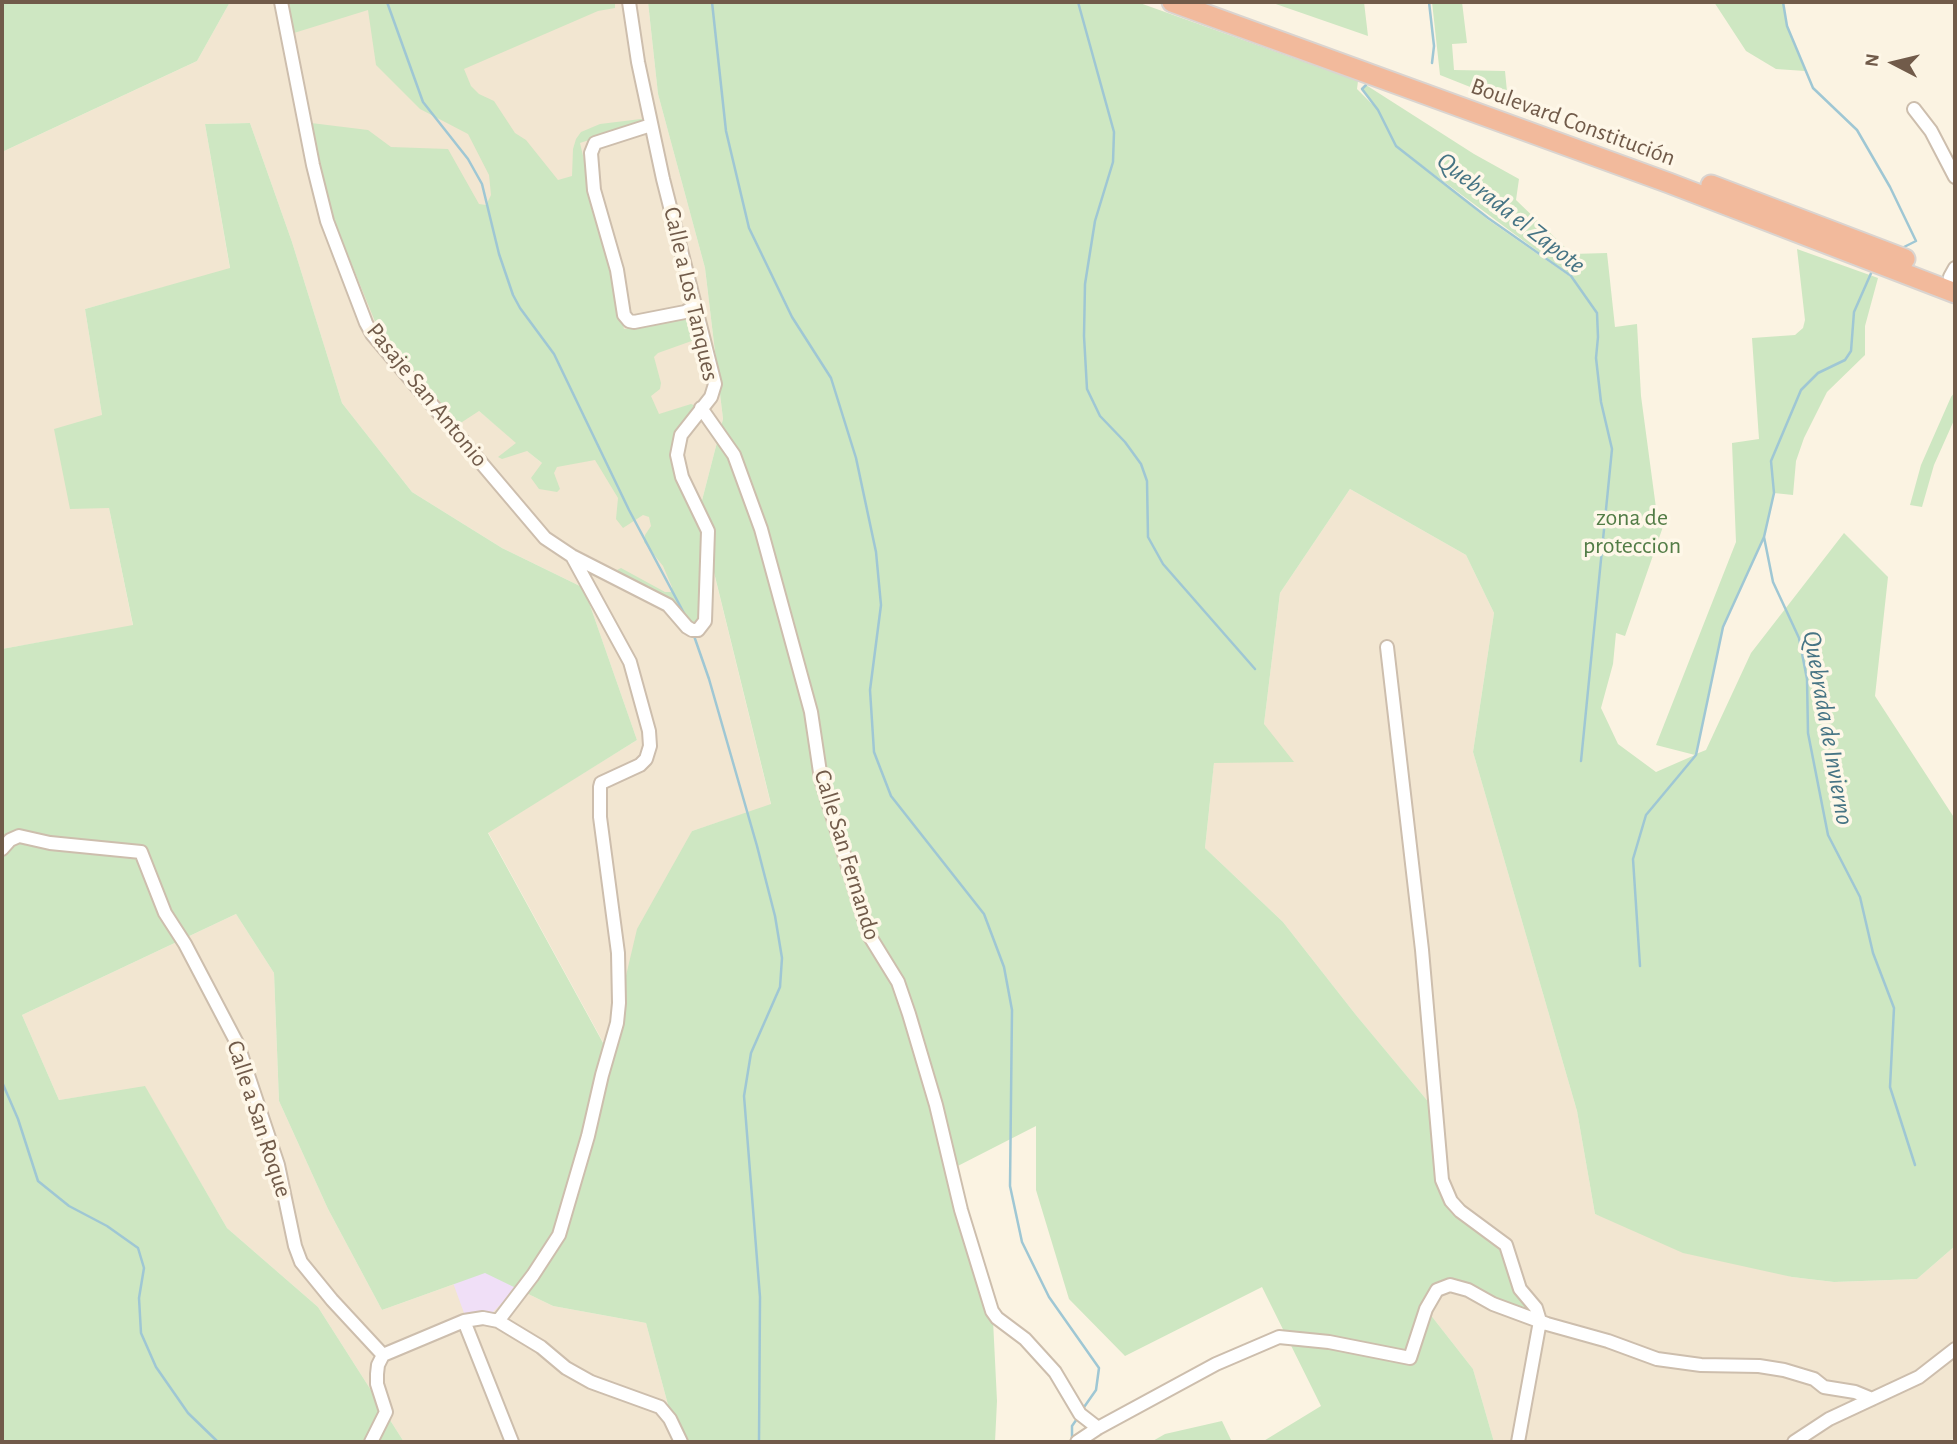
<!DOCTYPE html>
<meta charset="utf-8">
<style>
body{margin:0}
#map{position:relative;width:1957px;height:1444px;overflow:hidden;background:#fbf3e2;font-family:"Alegreya Sans",sans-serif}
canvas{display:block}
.frame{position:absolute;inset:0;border:4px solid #715b4a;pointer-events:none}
.north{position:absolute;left:1859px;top:28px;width:70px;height:70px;-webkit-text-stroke:5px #fef7e8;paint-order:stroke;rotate:277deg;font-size:19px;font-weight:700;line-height:28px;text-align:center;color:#715b4a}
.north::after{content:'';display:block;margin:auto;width:24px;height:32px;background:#715b4a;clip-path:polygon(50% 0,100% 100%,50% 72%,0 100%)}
</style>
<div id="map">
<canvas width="1957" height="1444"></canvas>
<div class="frame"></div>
<div class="north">N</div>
</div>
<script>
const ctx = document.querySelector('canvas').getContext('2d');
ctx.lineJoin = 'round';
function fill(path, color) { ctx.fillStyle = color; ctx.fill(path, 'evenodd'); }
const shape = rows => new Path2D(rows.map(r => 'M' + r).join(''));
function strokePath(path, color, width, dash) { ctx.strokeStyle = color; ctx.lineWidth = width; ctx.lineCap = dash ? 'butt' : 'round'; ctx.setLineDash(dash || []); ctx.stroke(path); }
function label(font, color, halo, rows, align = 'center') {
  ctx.font = font + ' "Alegreya Sans",sans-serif'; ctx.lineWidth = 7; ctx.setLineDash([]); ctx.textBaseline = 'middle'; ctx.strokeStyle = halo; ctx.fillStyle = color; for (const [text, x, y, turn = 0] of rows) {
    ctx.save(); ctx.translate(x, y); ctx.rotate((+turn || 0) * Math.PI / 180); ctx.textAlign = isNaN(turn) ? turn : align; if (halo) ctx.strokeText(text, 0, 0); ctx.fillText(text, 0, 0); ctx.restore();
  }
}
const residential = shape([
 [230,2,648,2,658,94,705,268,723,419,699,512,771,805,692,831,609,1053,488,832,637,740,584,588,502,548,412,492,342,403,292,242,250,123,205,124,230,269,85,309,102,415,109,508,133,626,2,649,2,152,197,61],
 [492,226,549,469,444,382],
 [1350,489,1466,555,1494,613,1473,752,1577,1111,1595,1214,1792,1277,1834,1282,1917,1279,1955,1246,1955,1437,1948,1442,1494,1442,1473,1369,1426,1309,1451,1201,1436,1111,1356,1015,1283,922,1205,848,1214,762,1264,724,1280,593],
 [236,914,274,973,279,1101,328,1209,382,1310,485,1273,553,1306,646,1323,678,1442,404,1442,318,1307,227,1228,145,1087,59,1100,22,1015]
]);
const education = shape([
 [509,1262,516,1284,513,1292,493,1312,464,1313,452,1280]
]);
const green = shape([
 [2,2,230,2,197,61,2,152],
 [288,2,621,2,615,4,615,8,598,11,464,69,471,86,479,94,494,101,515,133,526,140,558,180,572,176,573,149,576,139,581,132,600,124,641,119,646,121,580,143,624,329,694,316,700,338,658,353,654,357,661,383,660,389,651,396,659,414,691,404,696,406,677,433,672,450,673,461,699,512,723,419,705,268,658,94,648,2,1137,2,1358,81,1357,89,1374,106,1362,89,1366,85,1474,154,1519,179,1516,200,1572,254,1607,253,1615,327,1637,324,1641,396,1656,508,1654,515,1666,518,1625,636,1616,633,1613,664,1601,708,1618,744,1656,772,1695,755,1656,745,1736,542,1732,443,1759,439,1752,338,1795,335,1803,328,1805,320,1797,249,1878,278,1865,326,1865,355,1827,392,1804,438,1796,461,1793,495,1774,493,1764,537,1723,627,1696,754,1706,750,1751,653,1844,533,1888,577,1875,696,1955,819,1955,1246,1917,1279,1834,1282,1792,1277,1683,1253,1595,1214,1577,1111,1473,752,1494,613,1466,555,1350,489,1280,593,1264,724,1294,762,1214,763,1205,848,1283,922,1356,1015,1436,1111,1451,1201,1506,1245,1540,1321,1450,1285,1426,1309,1473,1369,1494,1442,1262,1442,1321,1406,1262,1287,1125,1356,1069,1299,1036,1190,1036,1126,946,1172,992,1300,997,1401,995,1442,678,1442,646,1323,553,1306,485,1273,382,1310,328,1209,279,1101,274,973,236,914,22,1015,59,1100,145,1086,227,1228,318,1307,404,1442,2,1442,2,649,133,625,109,508,70,509,54,429,102,415,85,309,230,268,205,124,250,123,292,242,342,403,412,492,502,548,584,588,637,740,488,833,608,1052,637,929,692,831,771,804,707,544,701,622,693,625,617,570,621,568,665,592,671,592,672,587,663,566,644,542,645,535,651,526,649,517,643,515,623,528,616,519,618,498,595,460,557,467,554,473,560,489,557,492,539,489,531,478,542,463,527,451,502,459,498,457,516,443,479,411,459,424,378,329,337,228,303,122,368,130,391,147,448,149,479,204,486,205,491,195,489,175,468,134,420,109,376,65,368,10,294,33],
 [1420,164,1571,276,1572,278,1487,219],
 [1270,2,1364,2,1368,36],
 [1432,2,1462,2,1467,43,1452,44,1454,70,1505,71,1508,102,1440,75],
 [1714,2,1783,2,1787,26,1805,71,1776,69,1746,51],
 [1955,392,1955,418,1934,465,1922,507,1910,505,1921,465,1951,397],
 [1222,1421,1232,1442,1151,1442,1165,1434]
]);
const stream = shape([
 [387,2,423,102,468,159,482,184,499,254,513,295,520,308,554,354,629,510,686,617],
 [712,2,726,131,749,228,792,317,831,378,856,458,876,552,881,605,870,690,874,752,891,796,984,914,1004,967,1012,1010,1010,1186,1022,1242,1049,1297,1099,1368,1096,1390,1082,1410],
 [1078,2,1114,132,1113,162,1095,221,1085,284,1084,336,1087,389,1100,416,1125,442,1141,464,1147,481,1148,537,1163,564,1255,669],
 [1429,2,1434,46,1432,63],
 [1783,2,1787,26,1813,88,1857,130,1890,187,1916,241,1902,248],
 [1366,85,1362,89,1378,110,1396,146,1488,218,1571,276,1597,313,1598,337,1596,358,1601,402,1612,449,1581,761],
 [1764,537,1773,582,1799,638,1807,679,1808,733,1828,835,1860,897,1873,953,1894,1008,1890,1087,1915,1165],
 [693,633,709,679,757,846,775,916,782,958,780,987,751,1053,744,1096,760,1297,759,1442],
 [1640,966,1633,859,1646,815,1696,755,1723,627,1764,537,1774,493,1771,461,1801,390,1818,373,1845,360,1851,351,1854,312,1872,271],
 [2,1082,18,1119,38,1181,69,1206,107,1226,138,1248,144,1268,139,1298,141,1333,156,1367,188,1413,218,1442],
 [1072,1439,1072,1426,1079,1416]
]);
const minor = shape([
 [281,2,313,165,327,221,366,323,372,334,545,538,572,556,668,605,687,627,692,630,698,630,705,621,708,531,682,477,677,455,681,435,711,397,715,384,663,179,638,62,629,2],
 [1914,109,1931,131,1955,177],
 [651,125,595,143,591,153,594,190,617,270,624,315,629,321,634,322,685,312,696,305],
 [1950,277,1955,268],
 [701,408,734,455,761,529,811,712,821,779,869,935,898,982,909,1014,936,1105,961,1210,992,1311,997,1318,1025,1339,1055,1372,1080,1414,1098,1428],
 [1387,647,1422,950,1442,1180,1451,1201,1460,1211,1506,1245,1520,1289,1536,1308,1540,1321,1518,1442],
 [2,849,10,840,19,836,50,843,141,852,165,913,185,944,238,1045,278,1165,295,1246,301,1262,332,1300,383,1355,464,1321,483,1318,498,1321,541,1347,566,1368,591,1382,660,1407,670,1419,681,1442],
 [464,1321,512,1442],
 [498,1321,533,1275,559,1235,588,1136,602,1075,617,1023,619,1003,618,953,600,817,600,787,601,783,640,765,646,759,650,746,649,731,630,662,572,556],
 [371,1442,386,1412,377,1384,377,1374,378,1365,383,1355],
 [1077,1442,1098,1428,1216,1364,1279,1337,1329,1342,1410,1358,1426,1309,1437,1290,1450,1285,1468,1290,1493,1304,1547,1324,1608,1341,1657,1359,1701,1365,1759,1366,1784,1370,1814,1379,1824,1387,1855,1392,1872,1399],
 [1794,1442,1829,1419,1919,1377,1955,1349]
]);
const highway = shape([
 [1172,2,1669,183,1955,293],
 [1711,185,1905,259]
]);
const streetNames = [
 ["Boulevard Constitución",1573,122,20],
 ["Calle a Los Tanques",691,294,77],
 ["Pasaje San Antonio",427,395,51],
 ["Calle San Fernando",847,855,73],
 ["Calle a San Roque",259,1119,72]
];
const parkNames = [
 ["zona de",1632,518],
 ["proteccion",1632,546]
];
const waterNames = [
 ["Quebrada el Zapote",1511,213,38],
 ["Quebrada de Invierno",1828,728,80]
];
fill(residential, '#f2e6d1');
fill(education, '#f0dff7');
fill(green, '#cee7c2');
strokePath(stream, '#9fc7d4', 2.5);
strokePath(minor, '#cdbead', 16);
strokePath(highway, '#dad4d0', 23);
strokePath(minor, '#fff', 12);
strokePath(highway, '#f2ba9c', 19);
label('24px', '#715b4a', '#fef7e8', streetNames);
label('24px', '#527c46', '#fef7e8', parkNames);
label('italic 26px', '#467484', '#fef7e8', waterNames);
</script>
